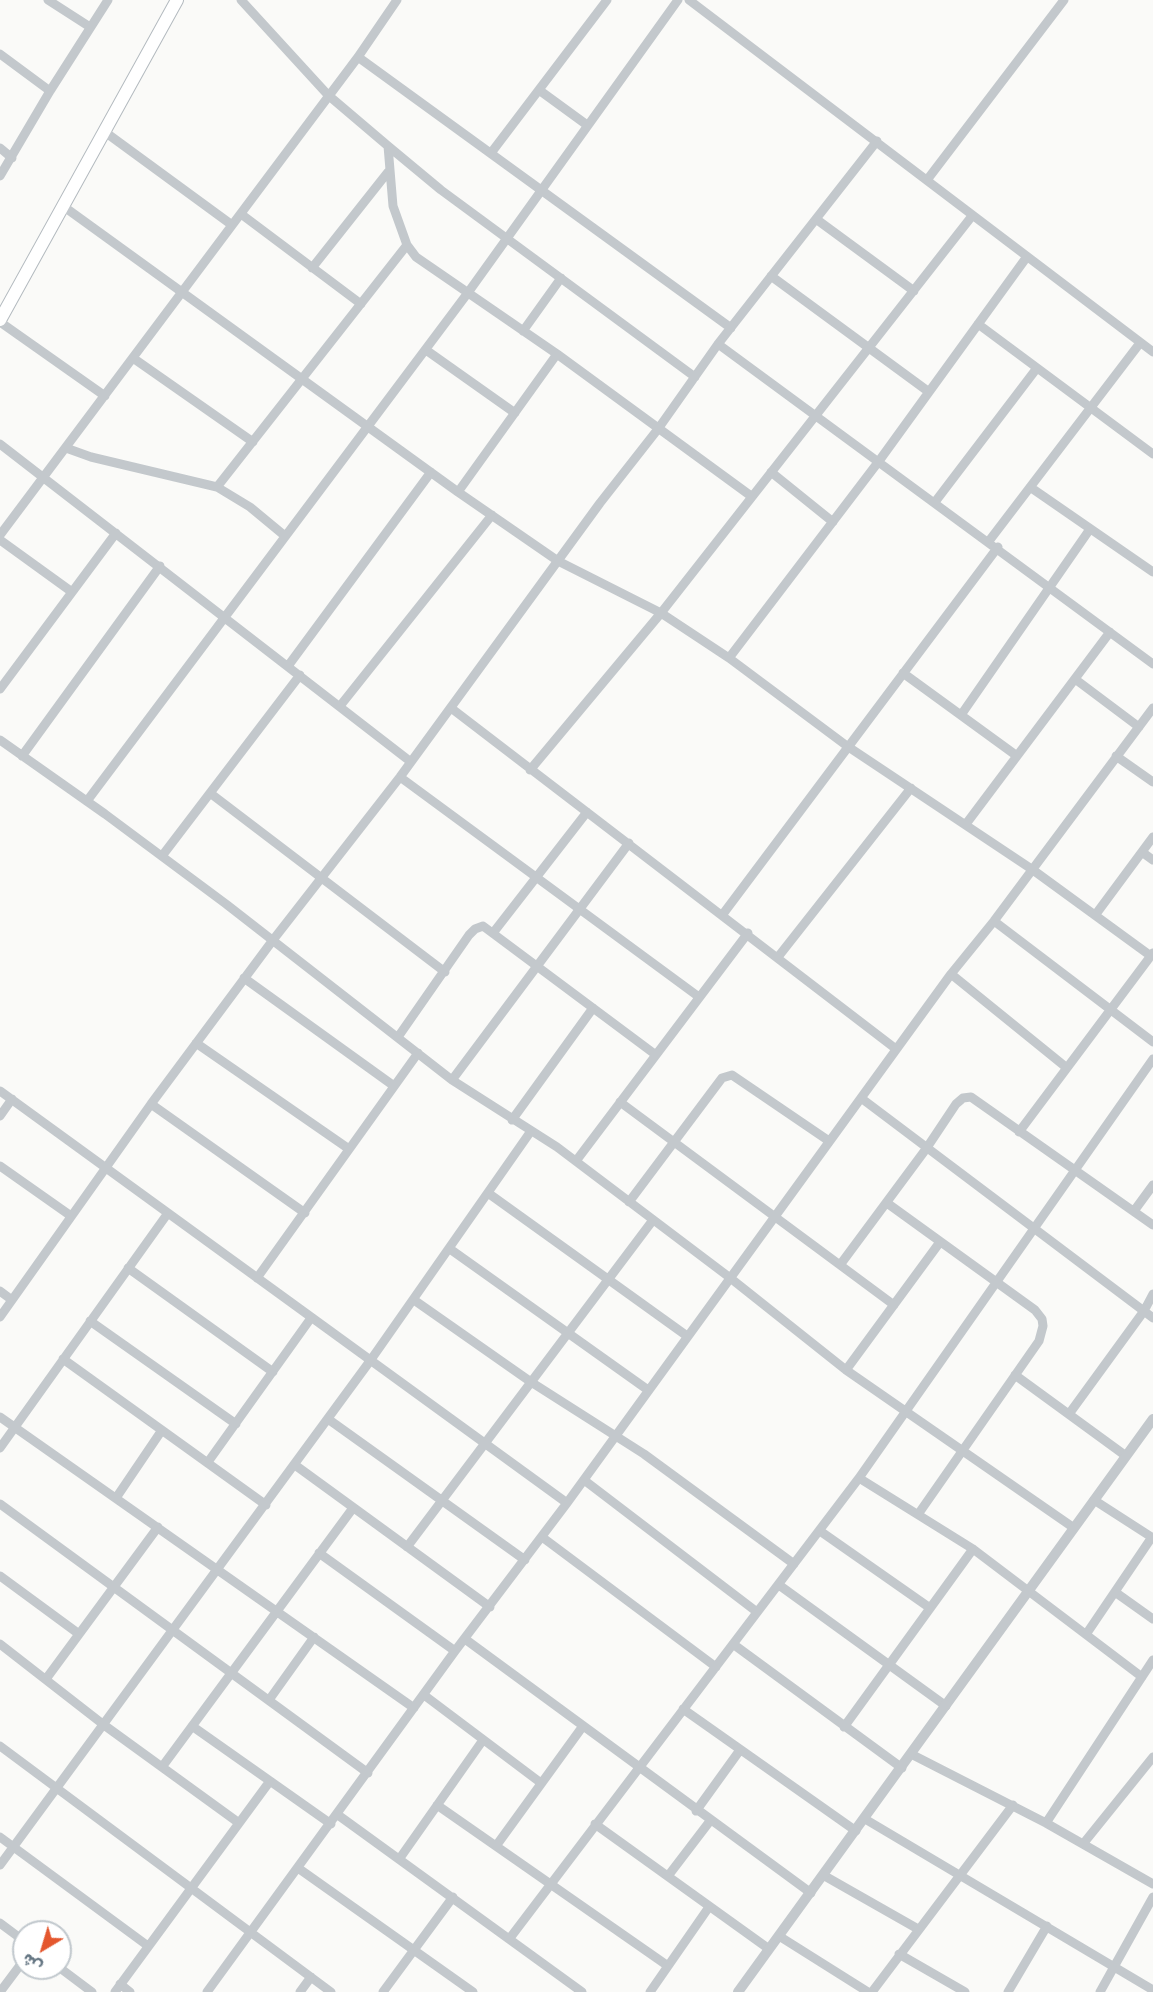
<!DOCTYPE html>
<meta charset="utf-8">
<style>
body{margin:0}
#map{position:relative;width:1153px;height:1992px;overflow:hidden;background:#fafaf8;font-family:Rubik,Vazirmatn,sans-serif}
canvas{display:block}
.north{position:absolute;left:12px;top:1920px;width:60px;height:60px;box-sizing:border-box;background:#fff;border:2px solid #c1c8cd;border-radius:50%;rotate:218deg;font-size:16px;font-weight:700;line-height:24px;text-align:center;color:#657683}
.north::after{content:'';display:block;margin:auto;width:21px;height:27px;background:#e4572e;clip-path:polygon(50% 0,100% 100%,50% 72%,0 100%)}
</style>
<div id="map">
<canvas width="1153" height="1992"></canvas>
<div class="north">ش</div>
</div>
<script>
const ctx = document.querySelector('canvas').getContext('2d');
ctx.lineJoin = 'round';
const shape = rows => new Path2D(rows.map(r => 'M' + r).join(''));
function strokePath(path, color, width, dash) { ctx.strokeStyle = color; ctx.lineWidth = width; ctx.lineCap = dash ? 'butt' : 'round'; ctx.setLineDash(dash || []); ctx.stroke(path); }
const minor = shape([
 [48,0,90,27],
 [241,0,328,95,388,146,441,190,695,377],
 [689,0,1153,352],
 [0,54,50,91],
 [358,57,731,328],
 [539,90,587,125],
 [105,132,232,225],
 [388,146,393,206,407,245,416,257,557,354,751,496],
 [0,148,12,158],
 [491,153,607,0],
 [0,176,50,91,108,0],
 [927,180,1064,0],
 [63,206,458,492,558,561,661,613,729,658,847,746,1033,870,1151,956],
 [241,214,361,304],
 [816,219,914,291],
 [312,268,388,172],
 [771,276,929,392],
 [0,322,105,396],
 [978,324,1153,454],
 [523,331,561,278],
 [718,344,1153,664],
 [426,350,515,413],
 [133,358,253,442],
 [0,444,411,762],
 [66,448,91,457,217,487,250,507,285,536],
 [771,472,833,522],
 [217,487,407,245],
 [1030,487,1153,572],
 [458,492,557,354],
 [935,502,1037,368],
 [0,535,358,57,397,0],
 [0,540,72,592],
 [989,541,1140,343],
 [729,658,879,461,1026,258],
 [288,666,431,472],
 [903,673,1017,756],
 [1075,679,1139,727],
 [0,689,116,533],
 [340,706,492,515],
 [451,708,896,1049],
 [961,715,1090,529],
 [0,740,105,814,226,904,452,1080,557,1147,729,1277,846,1370,1074,1528],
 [22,756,160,566],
 [1116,756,1153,782],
 [530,770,661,613,972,216],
 [400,777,699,997],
 [210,793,445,972],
 [87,801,467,294,678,0],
 [966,824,1110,632],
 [1142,852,1153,860],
 [162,856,300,675],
 [723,914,998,547],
 [1096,914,1153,837],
 [994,921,1153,1042],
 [493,933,587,812],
 [778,957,911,788],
 [951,974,1067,1068],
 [244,978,394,1086],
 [398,1037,469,935,475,929,483,926,656,1055],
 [196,1043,349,1149],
 [452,1080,629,843],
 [0,1091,567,1503],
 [861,1098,1153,1318],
 [620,1102,894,1305],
 [151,1104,305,1213],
 [0,1116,12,1099],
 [512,1120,593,1008],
 [1019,1132,1153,953],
 [576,1161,748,933],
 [0,1166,71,1216],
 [488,1193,687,1336],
 [629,1202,722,1078,732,1075,829,1141],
 [887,1203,1035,1310,1042,1319,1043,1326,1039,1341,919,1513],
 [1134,1211,1153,1185],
 [450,1249,648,1390],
 [840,1265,926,1149,956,1104,963,1098,971,1097,1153,1225],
 [128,1268,273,1372],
 [257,1278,418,1053],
 [0,1291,12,1300],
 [414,1300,531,1382,644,1454,794,1564],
 [0,1317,151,1104,273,940,400,777,600,503,658,429,718,344,877,141],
 [90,1321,236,1424],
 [63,1359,266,1505],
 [846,1370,940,1242],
 [1015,1375,1126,1456],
 [1069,1414,1144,1311,1153,1294],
 [0,1417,414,1708],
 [328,1419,525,1560],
 [0,1448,168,1213],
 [208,1462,311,1318],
 [295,1465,490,1607],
 [859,1478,973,1549,1142,1677],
 [584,1480,757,1612],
 [116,1498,162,1430],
 [1094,1500,1153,1538],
 [0,1504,368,1773],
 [820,1531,930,1608],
 [542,1537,716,1667],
 [407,1547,653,1220],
 [319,1553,455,1651],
 [0,1576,79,1634],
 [779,1585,946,1706],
 [1115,1592,1153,1619],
 [1087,1633,1152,1537],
 [465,1639,811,1893],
 [0,1644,104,1725,239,1823],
 [733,1644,902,1768],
 [46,1679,158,1527],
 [424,1695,541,1783],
 [269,1700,314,1637],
 [683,1709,856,1831],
 [192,1726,331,1824],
 [844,1727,973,1549],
 [0,1746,331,1992],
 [911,1754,1046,1823,1153,1884],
 [162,1767,353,1508],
 [437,1805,668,1966],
 [696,1811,740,1750],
 [338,1815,582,1992],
 [865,1819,1153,1990],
 [1046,1823,1153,1660],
 [595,1824,769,1949],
 [0,1837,148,1946],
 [1083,1844,1153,1757],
 [496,1846,583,1726],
 [400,1858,483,1740],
 [0,1865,370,1361,531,1131],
 [298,1868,473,1992],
 [823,1875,918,1929],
 [668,1876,710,1821],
 [0,1923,24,1941],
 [779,1936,868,1992],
 [510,1938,859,1478,1153,1059],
 [899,1954,965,1992],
 [60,1968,92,1992],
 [120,1984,130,1992],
 [0,1992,24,1960],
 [115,1992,270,1781],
 [207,1992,455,1651,567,1503,951,974,994,921,1153,708],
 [300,1992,311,1977],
 [383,1992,453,1897],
 [650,1992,709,1907],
 [872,1992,1013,1805],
 [1008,1992,1047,1926],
 [1100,1992,1153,1897]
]);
const tertiary = shape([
 [738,1992,1153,1419]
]);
const secondary = shape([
 [0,320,177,0]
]);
strokePath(secondary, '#b3babf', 14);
strokePath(minor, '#c3c8cc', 9);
strokePath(tertiary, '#c3c8cc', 10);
strokePath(secondary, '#fff', 12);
</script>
